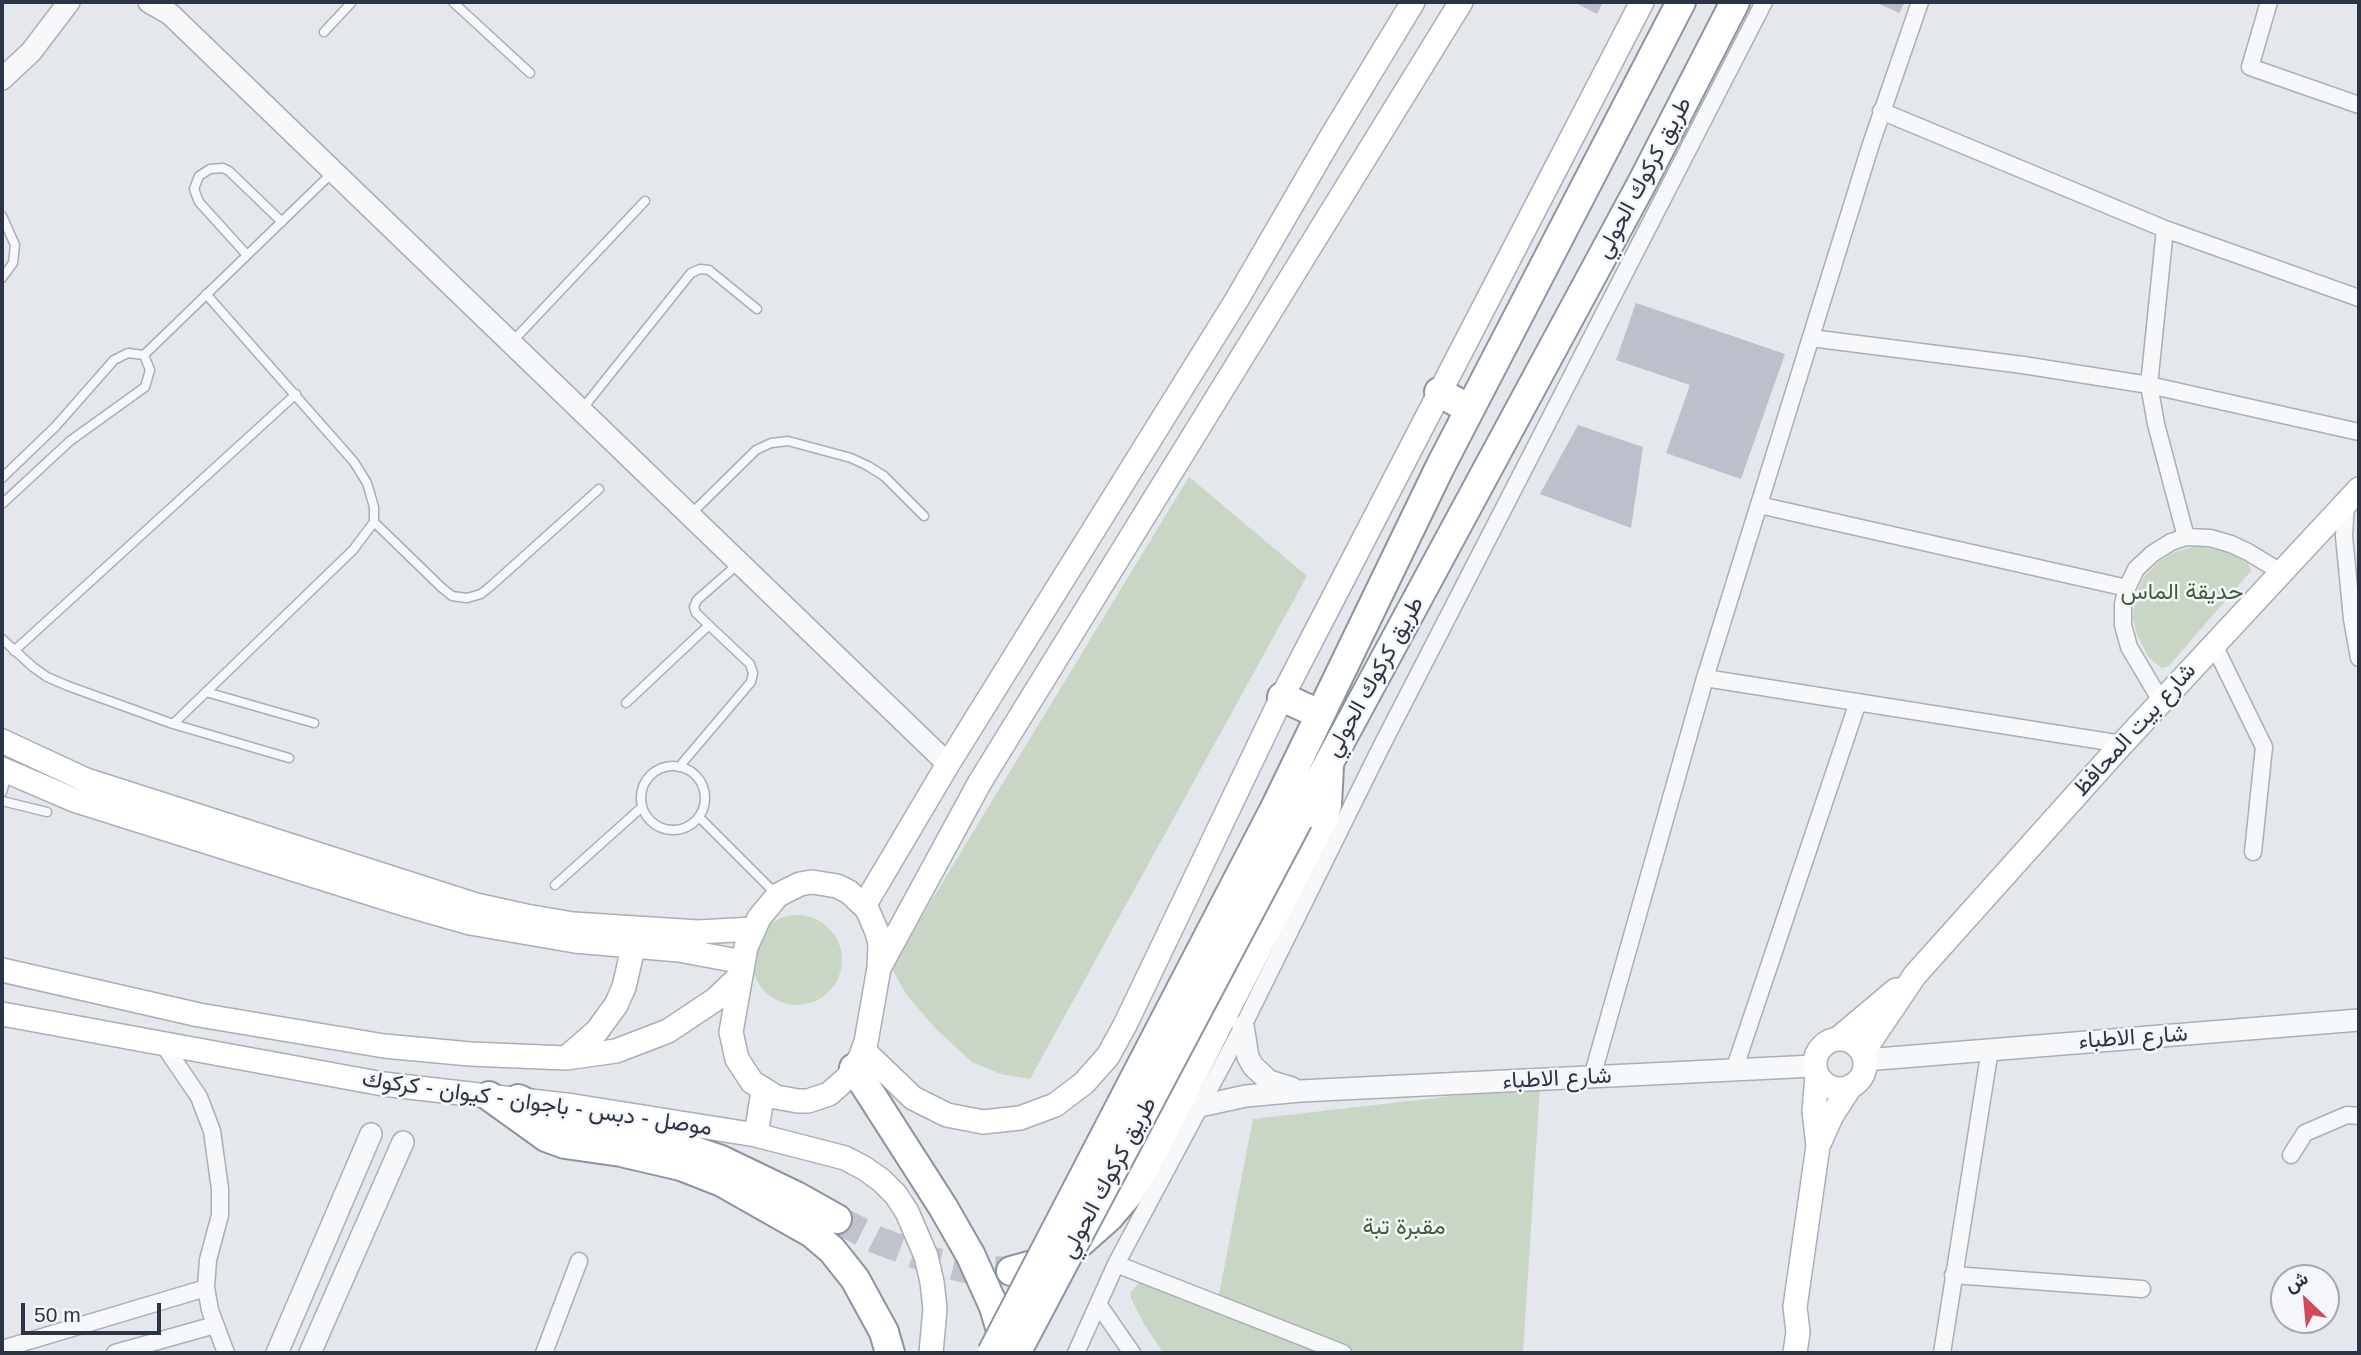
<!DOCTYPE html>
<meta charset="utf-8">
<style>
body{margin:0}
#map{position:relative;width:2361px;height:1355px;overflow:hidden;background:#e4e7ec;font-family:Arial,Vazirmatn,sans-serif}
canvas{display:block}
.frame{position:absolute;inset:0;border:4px solid #2b3445;pointer-events:none}
.north{position:absolute;left:2270px;top:1264px;width:70px;height:70px;box-sizing:border-box;background:#f4f6f9;border:2px solid #a4a8b1;border-radius:50%;rotate:334deg;font-size:19px;font-weight:700;line-height:28px;text-align:center;color:#2b3445}
.north::after{content:'';display:block;margin:auto;width:24px;height:32px;background:#d1495b;clip-path:polygon(50% 0,100% 100%,50% 72%,0 100%)}
.scale{position:absolute;left:21px;top:1303px;width:140px;height:32px;box-sizing:border-box;border:4px solid #2b3445;border-top:0;padding-left:9px;font-size:21px;line-height:24px;white-space:nowrap;color:#2b3445;-webkit-text-stroke:5px #f4f6f9;paint-order:stroke}
</style>
<div id="map">
<canvas width="2361" height="1355"></canvas>
<div class="frame"></div>
<div class="north">ش</div>
<div class="scale">50 m</div>
</div>
<script>
const ctx = document.querySelector('canvas').getContext('2d');
ctx.lineJoin = 'round';
function fill(path, color) { ctx.fillStyle = color; ctx.fill(path, 'evenodd'); }
const shape = rows => new Path2D(rows.map(r => 'M' + r).join(''));
function strokePath(path, color, width, dash) { ctx.strokeStyle = color; ctx.lineWidth = width; ctx.lineCap = dash ? 'butt' : 'round'; ctx.setLineDash(dash || []); ctx.stroke(path); }
function label(font, color, halo, rows, align = 'center') {
  ctx.font = font + ' Arial,Vazirmatn,sans-serif'; ctx.lineWidth = 5; ctx.setLineDash([]); ctx.textBaseline = 'middle'; ctx.strokeStyle = halo; ctx.fillStyle = color; for (const [text, x, y, turn = 0] of rows) {
    ctx.save(); ctx.translate(x, y); ctx.rotate((+turn || 0) * Math.PI / 180); ctx.textAlign = isNaN(turn) ? turn : align; if (halo) ctx.strokeText(text, 0, 0); ctx.fillText(text, 0, 0); ctx.restore();
  }
}
const green = shape([
 [1189,477,1307,576,1030,1079,1001,1074,972,1062,936,1029,906,994,891,967],
 [2192,547,2203,547,2230,553,2248,563,2251,571,2173,661,2169,666,2162,668,2149,658,2137,635,2133,618,2135,597,2143,578,2156,564,2172,553],
 '752 960a45 45 0 1 1 90 0a45 45 0 1 1-90 0Z',
 [1540,1086,1523,1353,1163,1353,1144,1324,1131,1298,1131,1292,1140,1282,1146,1281,1216,1310,1253,1119]
]);
const building = shape([
 [1574,2,1603,2,1597,14],
 [1875,2,1905,2,1899,13],
 [1636,303,1785,354,1741,479,1666,453,1690,385,1616,360],
 [1578,425,1643,447,1631,528,1540,494]
]);
const trunkTunnel = shape([
 [837,1219,877,1240,933,1261,965,1269,1011,1271]
]);
const service = shape([
 [453,2,530,73],
 [324,32,352,2],
 [2,216,15,245,13,263,2,278],
 [247,255,199,202,194,189,199,176,210,169,223,168,229,171,282,222],
 [511,343,645,201],
 [144,355,333,172],
 [583,408,691,273,700,269,709,270,757,309],
 [2,478,55,427,114,360,128,353,144,355,150,370,145,387,70,441,2,504],
 [690,515,756,450,771,443,788,441,851,458,868,466,884,476,924,516],
 [374,522,441,587,452,596,467,598,481,594,492,585,599,489],
 [2,639,33,667,47,677,68,686,173,724,289,758],
 [14,651,296,394],
 [206,692,314,723],
 [626,703,709,625],
 [173,724,353,550,374,522,374,507,367,483,354,462,206,294],
 '641 798a32 32 0 1 1 64 0a32 32 0 1 1-64 0Z',
 [679,767,751,682,753,673,750,664,696,613,694,607,697,600,737,565],
 [2,792,7,775],
 [2,801,47,812],
 [699,817,776,894],
 [555,885,642,807]
]);
const minor = shape([
 [2269,2,2250,67,2359,105],
 [1881,111,2165,229],
 [1811,338,2023,365,2149,385,2359,432],
 [2346,503,2344,536,2352,619,2359,658],
 [1759,505,2127,588],
 [2186,537,2156,424,2149,385,2165,229,2359,298],
 [2214,645,2264,747,2253,852],
 [1705,678,2122,744],
 [2161,701,2129,647,2123,625,2123,604,2127,588,2136,569,2152,554,2171,542,2186,537,2210,538,2231,544,2248,552,2281,572],
 [163,1044,199,1097,212,1131,220,1189,220,1215,208,1260,206,1288,210,1310,226,1353],
 [1734,1070,1858,702],
 [1592,1077,1705,678,1871,144,1920,2],
 [2291,1155,2305,1133,2347,1115,2359,1116],
 [1116,1264,1343,1353],
 [1953,1275,2142,1289],
 [1098,1304,1132,1353],
 [2,1349,206,1288],
 [115,1353,215,1325],
 [544,1353,579,1261],
 [1076,1353,1116,1264,1243,1026,1380,749,1764,2],
 [1942,1353,1990,1049]
]);
const tertiary = shape([
 [149,2,170,14,948,764],
 [2,79,31,52,69,2],
 [1243,1026,1248,1057,1253,1066,1269,1081,1292,1088],
 [1865,1060,2359,1020],
 [1200,1106,1246,1096,1300,1091,1814,1066],
 [277,1353,371,1134],
 [310,1353,403,1142]
]);
const secondary = shape([
 [2,741,86,780,476,905,526,916,573,924,698,932,753,929],
 [2,769,74,800,407,905,470,923,575,941,679,950,743,962],
 [812,882,837,886,849,892,867,909,877,932,880,944,879,968,866,1042,860,1058,847,1078,829,1094,808,1101,798,1101,776,1097,752,1082,737,1059,731,1032,746,947,759,918,778,895,800,884,812,882],
 [864,906,948,764,1236,301,1330,139,1413,2],
 [879,968,980,782,1461,2],
 [2,970,199,1015,384,1046,470,1054,566,1058,616,1051,668,1031,716,999,740,976],
 [2,1014,383,1084,574,1106,756,1135,845,1158,864,1168,881,1180,896,1195,907,1212,926,1256,932,1282,935,1309,931,1353],
 [1839,1038,1896,990],
 '1815 1064a25 25 0 1 1 50 0a25 25 0 1 1-50 0Z',
 [863,1050,913,1098,947,1115,983,1122,1020,1118,1055,1105,1084,1083,1108,1056,1125,1025,1282,697,1642,2],
 [1863,1052,1915,975,2122,744,2359,489],
 [566,1058,597,1031,616,1005,624,987,633,948],
 [1817,1076,1814,1111,1818,1146],
 [756,1135,763,1091],
 [1795,1353,1798,1332,1795,1307,1818,1146,1832,1115,1851,1086]
]);
const trunk = shape([
 [1439,392,1469,409],
 [1282,697,1319,714],
 [1275,808,1440,467,1681,2],
 [1298,820,1642,183,1735,2],
 [854,1068,943,1207,971,1256,994,1307,1007,1351],
 [489,1096,546,1137,565,1144,621,1152,681,1166,722,1182,812,1233,832,1250,855,1279,884,1332,890,1353],
 [518,1099,564,1121,686,1148,721,1160,796,1196,837,1219],
 [1011,1271,1040,1263,1074,1248,1109,1217,1127,1196,1148,1161,1323,819,1327,805,1329,766]
]);
const trunkBridge = shape([
 [992,1353,1275,808],
 [1016,1353,1298,820]
]);
const streetNames = [
 ["طريق كركوك الحولي",1644,178,-62],
 ["طريق كركوك الحولي",1375,677,-61],
 ["شارع بيت المحافظ",2135,730,-48],
 ["شارع الاطباء",2133,1038,-4],
 ["شارع الاطباء",1557,1079,-3],
 ["موصل - دبس - باجوان - كيوان - كركوك",537,1104,8],
 ["طريق كركوك الحولي",1109,1178,-62]
];
const parkNames = [
 ["حديقة الماس",2182,593],
 ["مقبرة تبة",1404,1228]
];
fill(green, '#c9d6c5');
fill(building, '#bbc0ca');
strokePath(trunkTunnel, '#bfc3cb', 28, [28, 14]);
strokePath(service, '#a9aeb7', 11);
strokePath(minor, '#a9aeb7', 19);
strokePath(tertiary, '#a9aeb7', 24);
strokePath(secondary, '#a9aeb7', 26);
strokePath(trunk, '#8b94a3', 32);
strokePath(service, '#f7f8fa', 8);
strokePath(minor, '#f7f8fa', 16);
strokePath(tertiary, '#f7f8fa', 21);
strokePath(secondary, '#fff', 23);
strokePath(trunk, '#fff', 28);
strokePath(trunkBridge, '#8b94a3', 32, []);
strokePath(trunkBridge, '#fff', 28);
label('23px', '#2b3445', '#f4f6f9', streetNames);
label('23px', '#3f6138', '#f4f6f9', parkNames);
</script>
